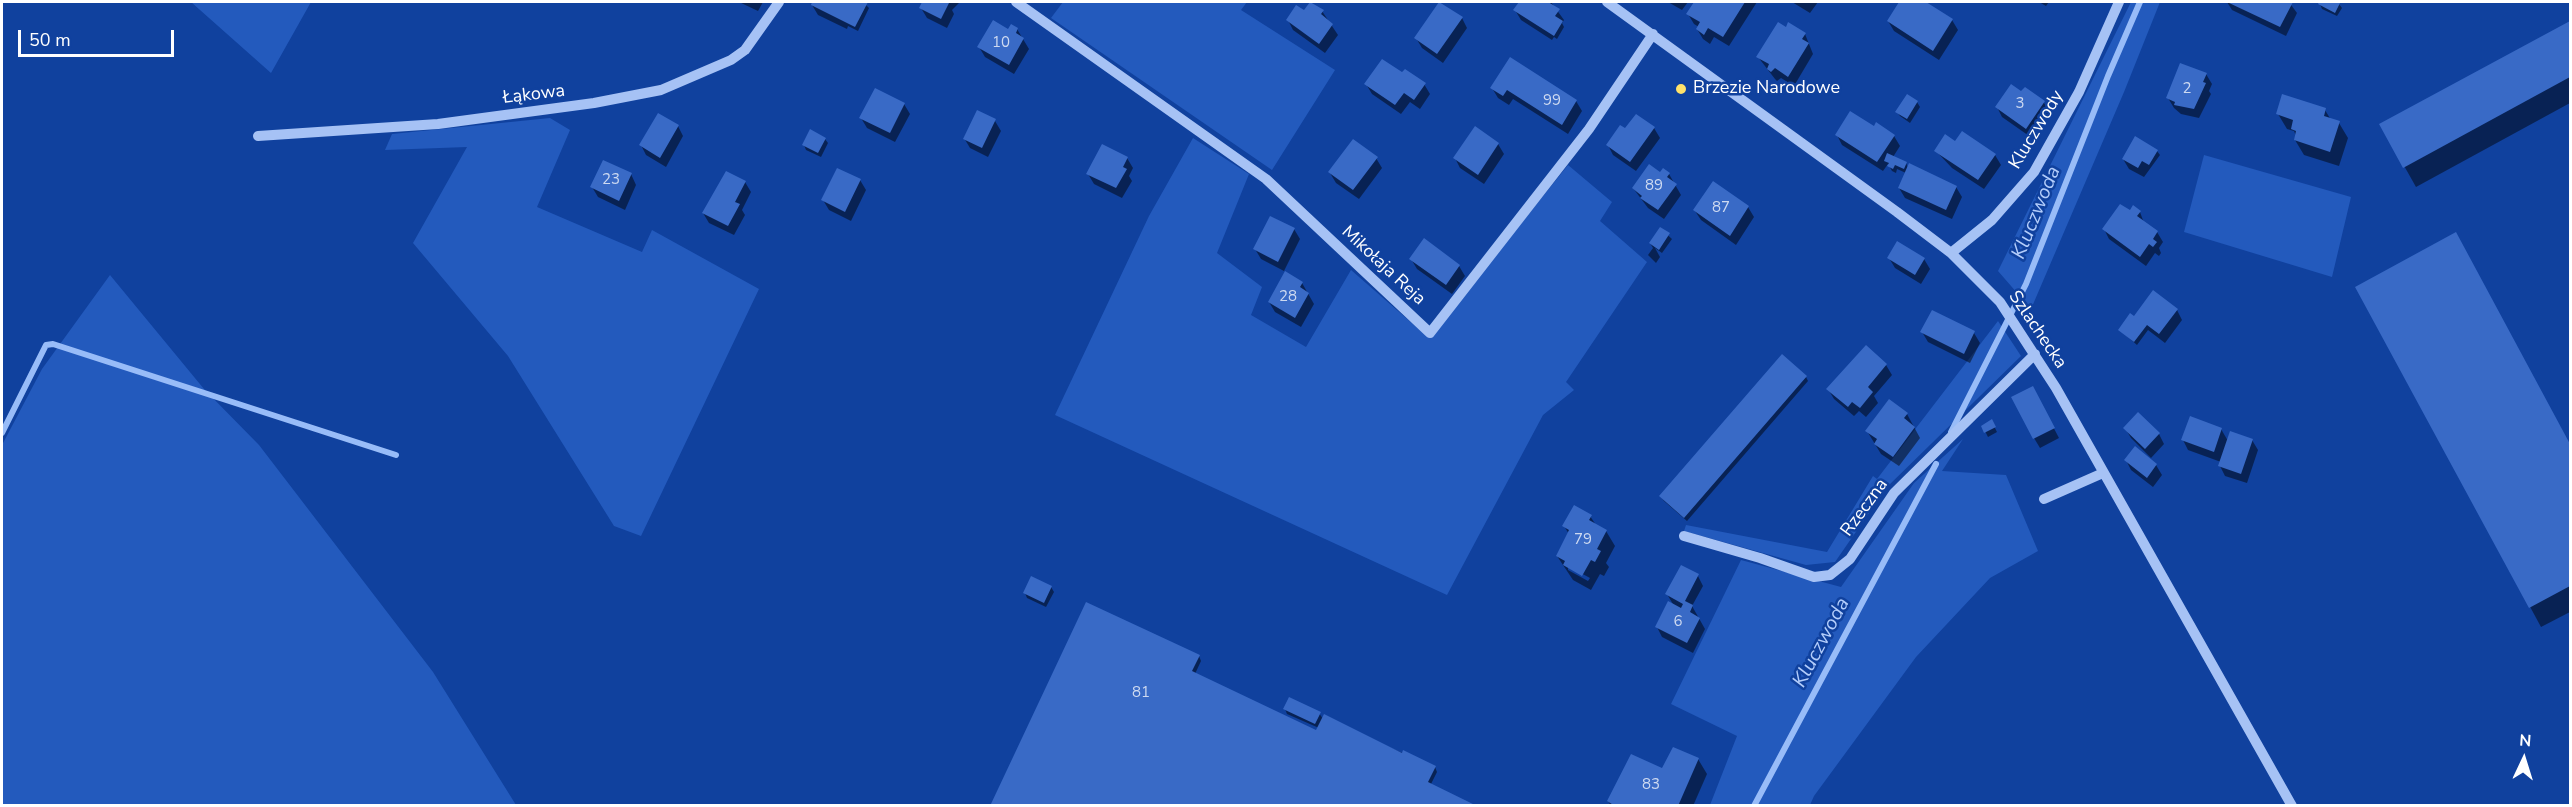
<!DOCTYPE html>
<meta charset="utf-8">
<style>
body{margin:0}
#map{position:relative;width:2572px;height:807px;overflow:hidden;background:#10419e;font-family:"Nunito Sans",sans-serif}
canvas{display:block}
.frame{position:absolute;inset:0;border:3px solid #fff;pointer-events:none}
.north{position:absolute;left:2494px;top:729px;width:60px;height:60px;-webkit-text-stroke:4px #10419e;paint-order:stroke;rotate:4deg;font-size:16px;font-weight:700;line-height:24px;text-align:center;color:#fff}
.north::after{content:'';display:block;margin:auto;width:21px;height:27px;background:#fff;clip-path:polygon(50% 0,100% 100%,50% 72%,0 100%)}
.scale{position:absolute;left:18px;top:30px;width:156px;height:27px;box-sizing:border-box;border:3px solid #fff;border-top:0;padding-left:8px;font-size:18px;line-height:21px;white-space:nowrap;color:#fff;-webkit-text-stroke:4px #10419e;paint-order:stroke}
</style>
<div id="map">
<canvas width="2572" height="807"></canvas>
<div class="frame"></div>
<div class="north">N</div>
<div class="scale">50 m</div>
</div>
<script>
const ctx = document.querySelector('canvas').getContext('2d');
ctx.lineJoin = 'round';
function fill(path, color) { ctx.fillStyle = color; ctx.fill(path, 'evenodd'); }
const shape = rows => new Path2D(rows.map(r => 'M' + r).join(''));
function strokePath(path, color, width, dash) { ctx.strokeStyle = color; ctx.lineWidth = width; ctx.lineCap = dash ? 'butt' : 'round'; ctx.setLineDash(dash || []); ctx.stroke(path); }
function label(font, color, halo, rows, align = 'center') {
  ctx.font = font + ' "Nunito Sans",sans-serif'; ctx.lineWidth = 5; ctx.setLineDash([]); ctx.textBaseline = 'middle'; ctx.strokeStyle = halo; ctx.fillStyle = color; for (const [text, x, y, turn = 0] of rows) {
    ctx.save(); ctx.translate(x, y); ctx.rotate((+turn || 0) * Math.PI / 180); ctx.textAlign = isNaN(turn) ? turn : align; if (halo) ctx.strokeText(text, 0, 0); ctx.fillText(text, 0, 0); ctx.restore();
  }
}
const green = shape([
 [191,2,311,2,271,73],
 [1063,2,1247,2,1241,10,1335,70,1272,170,1051,18],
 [2131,2,2160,2,2124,92,2031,309,1998,271],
 [550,118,570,130,537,207,642,252,652,230,759,289,641,536,614,526,508,356,413,243,467,147,385,150,392,134],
 [1193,138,1249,174,1217,253,1262,287,1251,315,1306,347,1351,270,1429,338,1568,165,1612,202,1600,221,1647,262,1566,382,1574,390,1543,415,1447,595,1055,415,1149,216],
 [2204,155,2351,197,2332,277,2184,232],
 [110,275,204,389,259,445,433,672,516,805,2,805,2,445,42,369],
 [1998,321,2021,356,1887,487,1835,562,1806,565,1684,531,1686,525,1827,552,1873,476,1877,479],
 [1963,439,1942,471,2006,475,2038,551,1990,578,1916,657,1814,796,1810,805,1710,805,1737,736,1671,704,1741,560,1841,587,1914,483]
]);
const shadow = shape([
 [739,2,763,2,758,11],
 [814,2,863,2,869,8,858,31,848,26,847,29,818,15,812,5],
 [924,2,960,2,952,10,954,14,947,28,927,18,921,8],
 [1520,2,1551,2,1564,20,1562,23,1564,27,1557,39,1554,37,1552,40,1521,20,1515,10],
 [1668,2,1688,2,1682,10],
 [1696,2,1757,2,1729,46,1714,37,1710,44,1703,39,1697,29,1699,27,1694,24,1688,14],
 [1792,2,1818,2,1810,13],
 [1901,2,1923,2,1952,20,1958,30,1939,60,1894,31,1888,21],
 [2039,2,2049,2,2046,6],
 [2227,2,2289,2,2297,13,2286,36,2232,10],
 [2321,2,2339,4,2342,8,2337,16,2322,9,2320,4],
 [1322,11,1338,35,1325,53,1293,30,1288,20,1304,12],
 [1462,18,1467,28,1443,63,1422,48,1416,38],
 [2570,23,2570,103,2416,187,2381,125],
 [1017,29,1029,49,1014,74,985,57,979,47,1009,31],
 [1786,29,1805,34,1813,54,1794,86,1781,78,1777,81,1775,79,1758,57],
 [1510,59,1576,101,1582,111,1568,134,1513,99,1509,105,1498,98,1492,88],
 [1403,74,1424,84,1430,94,1420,109,1410,102,1401,114,1372,94,1366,84],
 [2206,74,2212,84,2209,91,2211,94,2199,118,2181,114,2174,108,2168,98],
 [2025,89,2044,103,2050,112,2032,138,2002,117,1997,107,2022,94],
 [1917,102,1920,107,1910,123,1900,116,1897,112],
 [904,104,910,114,895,142,867,128,861,118],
 [2325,110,2331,120,2339,123,2348,138,2339,166,2304,155,2295,140,2296,136,2294,131,2287,129,2278,114],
 [977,112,995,121,1001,131,988,157,970,148,964,138],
 [1876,124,1894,136,1900,146,1893,157,1906,163,1908,168,1956,187,1962,197,1952,219,1905,198,1899,188,1906,173,1897,169,1896,173,1892,171,1888,164,1883,171,1842,145,1837,135,1874,128],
 [678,126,683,136,666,167,646,155,641,145],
 [1654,128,1660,138,1636,171,1613,155,1608,145],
 [825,139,828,143,821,157,806,150,804,145],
 [1956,143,1995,155,2001,165,1984,189,1952,168,1936,151],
 [1498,144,1504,154,1484,184,1460,168,1455,158],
 [2157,151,2160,155,2144,177,2129,169,2123,159],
 [1127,158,1133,168,1129,176,1132,181,1122,198,1094,184,1088,174],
 [1376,158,1382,168,1359,199,1336,183,1330,173],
 [631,174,636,185,625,210,598,197,592,187],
 [1660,174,1669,174,1681,195,1664,219,1648,208,1633,188],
 [860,180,866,190,851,221,829,210,823,200],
 [745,182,751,192,742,210,745,215,734,235,709,223,703,213],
 [1748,207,1754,217,1736,245,1701,220,1695,211],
 [2130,212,2140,212,2144,223,2157,232,2163,242,2159,248,2161,253,2159,256,2155,253,2146,266,2109,239,2104,229],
 [1294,229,1300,239,1284,271,1261,259,1255,249],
 [1661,229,1672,239,1662,253,1655,248,1660,257,1656,263,1648,255,1653,248,1650,243],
 [2467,254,2570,446,2570,612,2541,627,2357,287],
 [1889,258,1924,259,1930,269,1921,284,1895,268],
 [1411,259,1459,266,1465,276,1452,294,1417,269],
 [1302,283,1314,304,1301,327,1275,312,1269,302],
 [2177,310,2182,320,2165,343,2148,330,2137,345,2120,330,2139,321],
 [1922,332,1974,333,1980,343,1970,363,1928,342],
 [1867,347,1886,365,1892,375,1874,396,1878,403,1866,417,1859,411,1854,416,1834,399,1828,389],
 [1806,377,1808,381,1687,521,1664,501,1661,497],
 [2038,398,2059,438,2040,448,2034,438],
 [1907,414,1920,438,1899,466,1881,454,1867,431],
 [1994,426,1997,432,1988,437,1983,427],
 [2125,428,2159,434,2164,444,2151,458,2131,438],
 [2221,429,2228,441,2252,440,2258,450,2247,483,2225,476,2220,466,2221,462,2188,450,2183,440],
 [2126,460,2156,465,2162,475,2153,487,2131,470],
 [1590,516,1596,525,1606,531,1615,546,1606,563,1609,567,1604,576,1600,574,1591,590,1573,580,1557,556,1569,534,1564,526],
 [1568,566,1590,578,1588,581,1568,570],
 [1698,576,1703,586,1692,606,1705,629,1693,653,1662,637,1657,627,1674,606,1667,594],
 [1051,587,1054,592,1046,607,1027,598,1025,593],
 [1199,656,1201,661,1195,674,1317,732,1319,728,1287,714,1285,709,1319,713,1323,719,1435,767,1437,772,1431,784,992,806],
 [1698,759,1707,774,1693,806,1611,806,1608,801,1662,770]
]);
const stream = shape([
 [1951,432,2026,284,2108,76,2140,2],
 [2,433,46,345,53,344,396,455],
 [1754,806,1936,464]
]);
const building = shape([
 [812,2,868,2,855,27,811,5],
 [922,2,947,2,949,3,941,19,919,8],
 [1310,2,1324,10,1321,14,1333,24,1319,44,1286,20,1296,5,1304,10],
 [1439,2,1463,17,1437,54,1414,38],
 [1519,2,1548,2,1560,9,1555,16,1563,21,1554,36,1513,10],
 [1694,2,1745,2,1723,37,1708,28,1704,35,1696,29,1700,22,1686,14],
 [1899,2,1926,2,1953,19,1933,51,1887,21],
 [2227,2,2293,2,2280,27],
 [2319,2,2338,2,2340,3,2335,13,2318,4],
 [993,20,1008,29,1011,24,1018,28,1016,33,1024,38,1009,65,977,47],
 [2570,21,2570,77,2403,168,2379,124],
 [1778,22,1786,27,1788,22,1806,33,1802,39,1809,43,1788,77,1775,68,1771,72,1767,69,1769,64,1756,57],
 [1510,57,1577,100,1562,125,1507,90,1503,96,1490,88],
 [1382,59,1402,72,1405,69,1426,83,1414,100,1404,93,1395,105,1364,84],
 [2180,63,2207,73,2203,82,2206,83,2194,109,2174,105,2175,102,2166,98],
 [2011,84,2021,91,2025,87,2045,101,2026,129,1995,107],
 [875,88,905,103,890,133,859,118],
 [1907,94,1918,101,1907,119,1895,112],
 [2282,94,2326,108,2324,116,2340,121,2330,152,2294,140,2296,131,2291,129,2293,120,2276,114],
 [977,110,996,119,982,148,963,139],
 [1850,111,1874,126,1876,122,1895,135,1877,162,1835,135],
 [658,113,679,125,660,158,639,145],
 [1636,114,1655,127,1630,162,1606,145,1620,125,1625,128],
 [1475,126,1499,143,1478,175,1453,158],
 [810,129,826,138,818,153,802,145],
 [1962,131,1996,154,1978,180,1934,151,1945,134,1955,141],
 [2135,136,2158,150,2149,165,2142,161,2138,168,2122,159],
 [1353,139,1378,157,1353,190,1328,172],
 [1102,144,1128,157,1123,167,1127,169,1116,188,1086,174],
 [1887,153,1907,162,1904,169,1895,165,1893,169,1887,166,1889,163,1884,161],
 [603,160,632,173,619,201,590,187],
 [1909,163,1957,186,1946,210,1898,188],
 [1649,164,1660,172,1663,168,1670,173,1667,177,1677,184,1658,210,1640,198,1642,196,1632,188],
 [837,168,861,179,845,212,821,200],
 [726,171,746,181,735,202,740,204,728,226,702,213],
 [1713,181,1749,206,1730,236,1693,210],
 [2120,204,2130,210,2133,205,2141,211,2137,216,2158,231,2153,239,2157,242,2153,247,2149,244,2140,257,2102,229],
 [1270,216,1295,228,1278,262,1253,249],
 [1660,227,1670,233,1659,250,1649,243],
 [2456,232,2570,444,2570,586,2529,608,2355,287],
 [1424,238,1460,265,1446,285,1409,259],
 [1897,241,1925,258,1915,275,1887,258],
 [1285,271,1303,282,1300,287,1309,293,1295,318,1268,302],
 [2153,290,2178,309,2159,334,2147,325,2134,342,2118,330,2130,313,2134,316],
 [1932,310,1975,331,1964,354,1920,332],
 [1866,345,1887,364,1868,387,1873,392,1860,408,1852,402,1848,407,1826,389],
 [1782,354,1807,376,1684,518,1659,496],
 [2033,386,2055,428,2033,439,2011,397],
 [1889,399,1908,413,1904,418,1915,427,1893,457,1874,444,1877,439,1865,431],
 [2138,412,2160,433,2145,449,2123,428],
 [2190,416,2222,428,2214,452,2181,440],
 [1992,419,1996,427,1984,433,1981,426],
 [2230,431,2253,439,2241,474,2218,466],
 [2135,446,2157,464,2147,478,2124,460],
 [1574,505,1592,515,1589,520,1607,530,1597,549,1601,551,1595,562,1591,560,1582,576,1563,565,1565,561,1556,556,1569,530,1562,526],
 [1681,565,1699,574,1685,601,1693,605,1690,612,1700,618,1687,643,1655,627,1668,601,1681,608,1683,604,1665,594],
 [1031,576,1052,586,1044,603,1023,593],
 [1086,602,1200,655,1192,671,1316,730,1324,714,1402,753,1403,750,1436,766,1428,782,1477,806,990,806],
 [1289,697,1321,712,1315,724,1283,709],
 [1673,747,1699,758,1678,806,1615,806,1607,801,1631,754,1662,768]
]);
const minor = shape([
 [1016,2,1266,179,1430,333,1589,129,1653,34],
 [1607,2,1897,212,1951,253,2000,302,2056,388,2292,806],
 [258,136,438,124,594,103,661,90,731,60,745,50,779,2],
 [1951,253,1992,220,2034,172,2079,92,2119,2],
 [2044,499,2103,473],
 [1684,536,1760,558,1814,577,1830,575,1850,559,1894,493,2035,354]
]);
const markers = [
 [1681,89,6,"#ffe26b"]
];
const numberNames = [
 ["10",1001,43],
 ["2",2187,89],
 ["99",1552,101],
 ["3",2020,104],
 ["23",611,180],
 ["89",1654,186],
 ["87",1721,208],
 ["28",1288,297],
 ["79",1583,540],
 ["6",1678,622],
 ["81",1141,693],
 ["83",1651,785]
];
const poiNames = [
 ["Brzezie Narodowe",1693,89]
];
const streetNames = [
 ["Łąkowa",534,95,-7],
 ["Kluczwody",2037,130,-59],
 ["Mikołaja Reja",1383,266,43],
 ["Szlachecka",2037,330,56],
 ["Rzeczna",1865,508,-54]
];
const waterNames = [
 ["Kluczwoda",2037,213,-68],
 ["Kluczwoda",1822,643,-62]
];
fill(green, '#235abd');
fill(shadow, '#0007');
strokePath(stream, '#98bcf8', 6);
fill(building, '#396ac6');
strokePath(minor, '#a6c2f5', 10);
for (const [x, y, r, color] of markers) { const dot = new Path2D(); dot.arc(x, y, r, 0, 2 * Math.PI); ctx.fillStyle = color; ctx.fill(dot); strokePath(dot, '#10419e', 2); }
label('15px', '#cedaf1', null, numberNames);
label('18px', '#fff', '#10419e', poiNames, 'left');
label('18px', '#fff', '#10419e', streetNames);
label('italic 20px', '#b3cdfb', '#10419e', waterNames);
</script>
